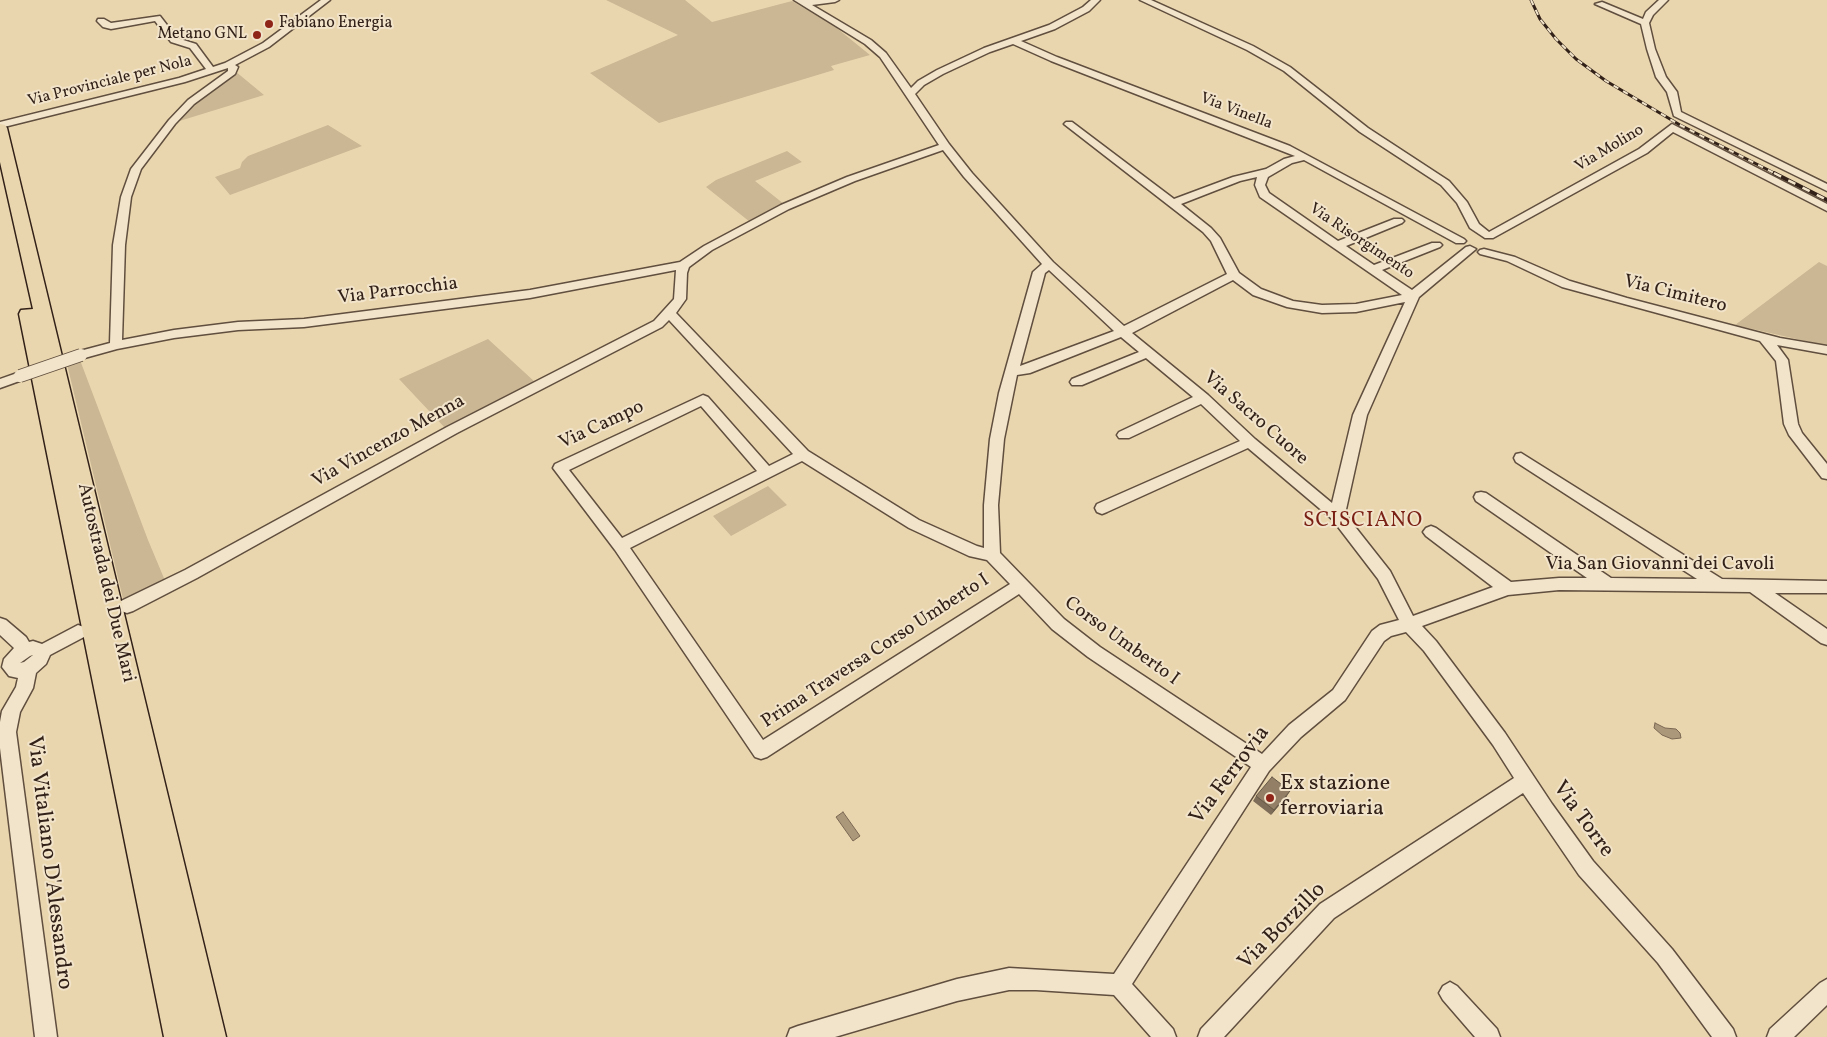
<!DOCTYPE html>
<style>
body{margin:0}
canvas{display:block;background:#ead6ae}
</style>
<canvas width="1827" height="1037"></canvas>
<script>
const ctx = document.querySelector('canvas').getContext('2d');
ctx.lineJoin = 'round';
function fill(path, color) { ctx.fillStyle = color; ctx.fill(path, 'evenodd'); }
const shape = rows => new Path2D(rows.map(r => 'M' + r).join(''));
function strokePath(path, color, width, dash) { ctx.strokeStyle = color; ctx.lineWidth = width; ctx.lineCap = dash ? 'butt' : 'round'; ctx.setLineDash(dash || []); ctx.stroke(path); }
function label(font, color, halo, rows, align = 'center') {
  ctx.font = font + ' Vollkorn,serif'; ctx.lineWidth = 4; ctx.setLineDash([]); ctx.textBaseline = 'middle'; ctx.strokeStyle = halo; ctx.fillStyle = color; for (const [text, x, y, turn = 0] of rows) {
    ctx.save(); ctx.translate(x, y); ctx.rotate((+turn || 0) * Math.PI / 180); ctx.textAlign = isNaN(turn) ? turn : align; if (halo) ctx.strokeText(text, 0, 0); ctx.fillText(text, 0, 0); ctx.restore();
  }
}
const green = shape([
 [606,0,685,0,712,22,792,1,833,25,870,55,831,66,834,70,659,123,590,73,678,35],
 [235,71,264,95,173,123,194,102],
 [328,125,362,146,230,195,215,177,240,168,242,162,248,156],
 [787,151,802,162,755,181,784,204,750,222,706,187,716,180],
 [1819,262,1827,266,1827,346,1735,325],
 [488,339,535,382,446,429,399,379],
 [80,360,148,540,166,583,124,603,67,364],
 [768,486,787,505,731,536,713,516]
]);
const water = shape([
 [1655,723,1665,728,1676,729,1680,733,1681,738,1672,739,1662,735,1654,728,1655,723],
 [843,812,860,836,853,841,836,817,843,812]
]);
const minor = shape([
 [321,0,330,0,269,47,235,65,238,67,235,74,194,104,175,124,141,169,131,197,125,245,122,340,174,330,238,322,304,319,530,290,680,262,704,246,781,205,847,177,939,145,880,57,865,44,794,0,839,0,835,2,812,5,871,40,886,53,911,88,918,81,937,70,984,48,1049,25,1083,7,1091,0,1100,0,1089,11,1055,29,1021,41,1057,57,1290,146,1464,239,1466,241,1464,243,1456,243,1304,160,1292,163,1268,177,1265,185,1269,193,1338,241,1394,219,1402,219,1404,221,1402,223,1346,246,1374,265,1432,243,1440,243,1442,245,1440,247,1382,270,1412,290,1466,247,1470,246,1476,249,1419,297,1367,415,1345,514,1390,571,1413,616,1493,587,1426,536,1423,532,1426,528,1431,526,1436,528,1511,582,1559,578,1587,578,1476,501,1474,497,1476,493,1481,492,1486,493,1611,578,1697,579,1516,462,1514,458,1516,454,1521,453,1722,579,1827,581,1827,593,1775,593,1827,629,1827,645,1821,643,1750,592,1559,590,1508,595,1422,626,1436,641,1505,733,1552,804,1593,861,1672,949,1733,1029,1736,1037,1712,1037,1658,963,1579,875,1523,793,1334,918,1224,1037,1198,1037,1201,1029,1320,904,1514,778,1493,745,1424,651,1406,632,1391,636,1384,641,1345,700,1301,737,1269,771,1132,984,1173,1029,1176,1037,1151,1037,1114,995,1036,990,1009,990,957,1001,835,1037,787,1037,790,1029,798,1026,957,979,1009,968,1114,974,1251,767,1088,657,1052,629,1019,594,767,757,761,759,755,757,615,550,553,468,555,464,703,395,708,397,769,466,793,454,669,320,662,327,457,433,197,578,133,611,127,613,121,611,119,606,121,601,185,570,447,427,654,321,674,299,676,270,530,298,304,327,238,330,174,338,117,349,81,359,76,358,75,355,76,352,110,343,113,245,121,197,131,169,169,120,188,100,228,71,228,68,185,82,0,128,0,122,179,78,206,69,190,48,171,42,155,21,111,29,103,27,97,21,98,19,104,19,111,23,160,16,177,38,196,44,213,67,225,63,263,43,321,0],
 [1013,44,1051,61,1295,156,1284,159,1266,169,1233,177,1174,199,1072,122,1066,122,1064,124,1203,232,1211,241,1227,274,1124,326,1053,262,972,173,949,144,915,94,924,85,943,74,990,52,1013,44],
 [943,150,964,177,1042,264,1033,272,999,393,990,439,984,505,984,548,977,546,919,520,808,451,676,313,686,299,687,273,689,267,712,250,789,209,855,181,943,150],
 [1257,177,1255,185,1260,197,1402,295,1356,304,1322,305,1293,301,1261,289,1239,273,1220,238,1211,228,1181,204,1240,181,1257,177],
 [1049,270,1114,331,1020,366,1045,273,1049,270],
 [1233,280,1253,295,1287,307,1322,313,1356,312,1405,302,1353,415,1332,503,1255,439,1208,395,1132,333,1233,280],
 [1121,337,1139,352,1072,379,1070,382,1072,385,1082,385,1146,358,1193,397,1119,432,1117,435,1119,438,1129,438,1201,404,1240,441,1097,504,1095,508,1097,512,1102,514,1107,512,1248,448,1332,519,1378,579,1399,620,1380,625,1372,631,1333,690,1289,725,1262,754,1100,647,1064,619,1000,553,998,505,1004,439,1017,375,1030,373,1121,337],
 [701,406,757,471,622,538,569,470,701,406],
 [802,461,909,528,969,556,987,560,1010,584,763,740,630,548,802,461],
 [1140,0,1151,0,1253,46,1290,67,1368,128,1449,181,1467,202,1479,224,1489,232,1639,149,1672,124,1827,204,1827,211,1673,132,1647,153,1493,238,1485,238,1470,228,1457,203,1441,185,1360,132,1284,71,1247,50,1140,0],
 [1659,0,1668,0,1653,15,1649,23,1655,49,1666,77,1677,92,1681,112,1827,184,1827,191,1674,116,1667,92,1656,77,1647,49,1641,24,1595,4,1602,2,1643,19,1646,12,1659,0],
 [1484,249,1515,257,1570,281,1627,298,1780,338,1827,346,1827,354,1777,345,1788,360,1798,424,1802,433,1827,464,1827,479,1822,478,1789,435,1784,424,1776,361,1760,341,1562,287,1507,261,1480,254,1478,252,1480,250,1484,249],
 [20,372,25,373,27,376,25,379,0,388,0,379,20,372],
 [0,618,6,620,26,637,29,642,33,641,42,644,78,625,84,627,86,632,84,637,50,655,46,664,36,673,33,688,20,712,16,732,57,1037,35,1037,0,748,0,722,2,711,16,687,18,678,9,676,2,667,4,659,14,648,0,635,0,618],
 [33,655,24,662,20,663,30,656,33,655],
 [1827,979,1827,1005,1794,1037,1767,1037,1770,1029,1820,983,1827,979],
 [1450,982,1457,986,1497,1029,1500,1037,1475,1037,1443,1000,1439,993,1443,986,1450,982]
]);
const highway = shape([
 [0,124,5,125,7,128,226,1037,164,1037,19,314,21,310,33,309,0,162,0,124]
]);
const railFar1 = shape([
 [1531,0,1540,19,1556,39,1576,59,1606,81,1680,125,1776,174]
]);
const rail = shape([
 [1774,173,1827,200]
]);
const minorBridge = shape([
 [20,376,81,355]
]);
const wall = shape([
 [1256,796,1287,796,1271,815,1253,801]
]);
const shadedWall = shape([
 [1290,791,1287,796,1271,815,1274,810]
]);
const building = shape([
 [1272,777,1290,791,1274,810,1256,796,1272,777]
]);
const markers = [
 [269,24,5,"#8f2418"],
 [257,35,5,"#8f2418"],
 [1270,798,5,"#8f2418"]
];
const farPoinames = [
 ["Fabiano Energia",279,24],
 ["Metano GNL",247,35,"right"]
];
const farStreetnames = [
 ["Via Provinciale per Nola",110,82,-14],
 ["Via Vinella",1236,112,21],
 ["Via Molino",1610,149,-31],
 ["Via Risorgimento",1361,242,34]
];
const streetNames = [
 ["Via Parrocchia",398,292,-7],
 ["Via Cimitero",1675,295,14],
 ["Via Sacro Cuore",1255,419,41],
 ["Via Campo",602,426,-25],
 ["Via Vincenzo Menna",389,442,-29],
 ["Via San Giovanni dei Cavoli",1660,566],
 ["Autostrada dei Due Mari",105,583,77],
 ["Corso Umberto I",1121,642,36],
 ["Prima Traversa Corso Umberto I",876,652,-33]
];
const quarterNames = [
 ["SCISCIANO",1363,522]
];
const nearStreetnames = [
 ["Via Ferrovia",1231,776,-53],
 ["Via Torre",1582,820,54],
 ["Via Vitaliano D'Alessandro",48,863,83],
 ["Via Borzillo",1283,927,-45]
];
const nearPoinames = [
 ["Ex stazione",1280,785],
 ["ferroviaria",1280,810]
];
fill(green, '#cbb794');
fill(water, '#ab987b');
strokePath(water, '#7b6853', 1);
strokePath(minor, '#604e3e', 3);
strokePath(highway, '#322118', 3);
fill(minor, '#f1e4ca');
fill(highway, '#ead6ae');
strokePath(railFar1, '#322118', 3);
strokePath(rail, '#322118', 4);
strokePath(railFar1, '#f1e4ca', 2, [5.5]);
strokePath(rail, '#f1e4ca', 2.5, [8]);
strokePath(minorBridge, '#604e3e', 14, []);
strokePath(minorBridge, '#f1e4ca', 12);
fill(wall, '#7e6d58');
fill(shadedWall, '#665947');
fill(building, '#927f66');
strokePath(building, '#665947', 1);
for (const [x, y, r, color] of markers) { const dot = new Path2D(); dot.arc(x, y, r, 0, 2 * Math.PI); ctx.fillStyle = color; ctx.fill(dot); strokePath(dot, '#f1e4ca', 2); }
label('16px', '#322118', '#f1e4ca', farPoinames, 'left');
label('16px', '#322118', '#f1e4ca', farStreetnames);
label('19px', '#322118', '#f1e4ca', streetNames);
ctx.letterSpacing = '1px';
label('21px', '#7a1f14', '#f1e4ca', quarterNames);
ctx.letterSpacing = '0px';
label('22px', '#322118', '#f1e4ca', nearStreetnames);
label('22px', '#322118', '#f1e4ca', nearPoinames, 'left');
</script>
